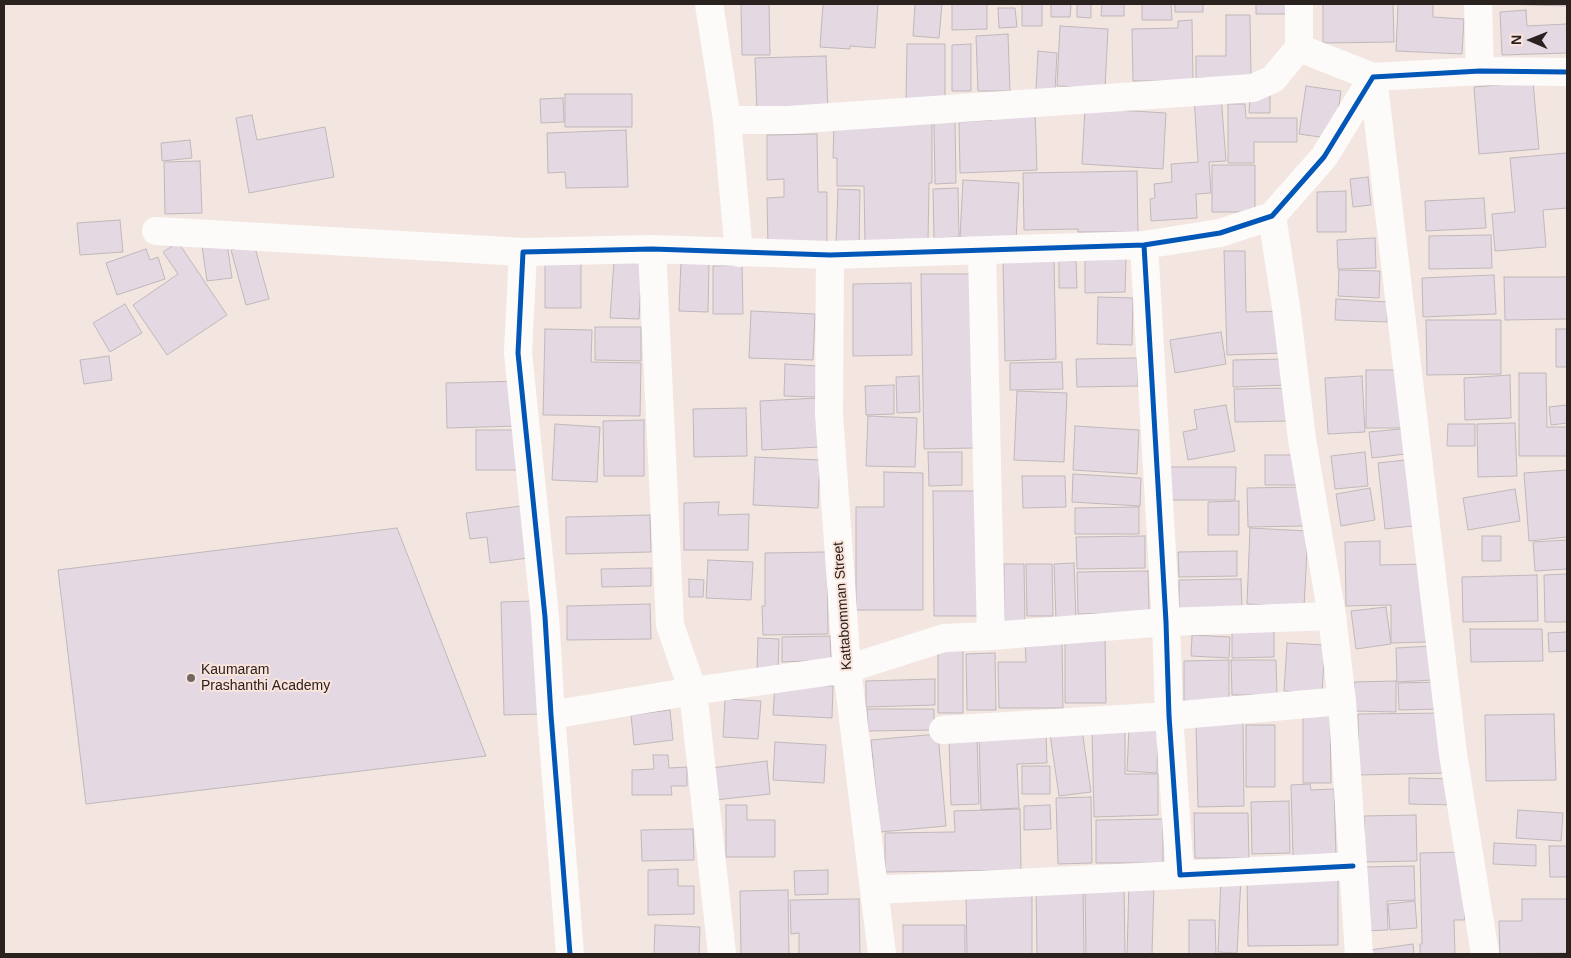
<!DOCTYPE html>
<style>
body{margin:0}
#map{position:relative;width:1571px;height:958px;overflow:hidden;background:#f3e6e1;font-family:Arial,sans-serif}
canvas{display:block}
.frame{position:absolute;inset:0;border:5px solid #2a221f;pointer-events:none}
.north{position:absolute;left:1506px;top:15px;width:50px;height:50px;-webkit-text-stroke:4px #fae3da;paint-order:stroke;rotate:271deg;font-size:14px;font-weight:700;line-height:20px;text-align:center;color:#2a221f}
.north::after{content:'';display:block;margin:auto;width:18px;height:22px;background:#2a221f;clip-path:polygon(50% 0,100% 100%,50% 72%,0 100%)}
</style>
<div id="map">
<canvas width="1571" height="958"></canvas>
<div class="frame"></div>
<div class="north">N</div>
</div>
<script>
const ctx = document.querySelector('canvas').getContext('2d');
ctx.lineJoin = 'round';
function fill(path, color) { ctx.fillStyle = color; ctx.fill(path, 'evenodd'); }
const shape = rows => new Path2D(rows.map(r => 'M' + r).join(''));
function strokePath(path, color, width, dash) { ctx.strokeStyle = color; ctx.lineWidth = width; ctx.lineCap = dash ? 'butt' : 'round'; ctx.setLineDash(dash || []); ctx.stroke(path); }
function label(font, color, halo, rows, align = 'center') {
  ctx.font = font + ' Arial,sans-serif'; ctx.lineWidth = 4; ctx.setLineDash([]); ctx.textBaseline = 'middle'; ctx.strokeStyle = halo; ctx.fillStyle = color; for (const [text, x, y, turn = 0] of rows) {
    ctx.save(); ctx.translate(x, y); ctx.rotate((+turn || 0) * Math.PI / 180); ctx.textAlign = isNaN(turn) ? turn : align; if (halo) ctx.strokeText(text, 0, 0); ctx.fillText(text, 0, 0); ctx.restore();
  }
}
const building = shape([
 [741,4,769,4,770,55,742,55,741,4],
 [823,4,878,4,875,48,850,46,850,49,820,47,823,4],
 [915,4,942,4,939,38,913,36,915,4],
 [952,4,987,4,987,29,952,30,952,4],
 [1022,4,1042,4,1042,26,1022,26,1022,4],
 [1051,4,1071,4,1070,17,1051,17,1051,4],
 [1077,4,1091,4,1091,18,1077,17,1077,4],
 [1102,4,1124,4,1124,16,1101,16,1102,4],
 [1142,4,1171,4,1172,20,1142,20,1142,4],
 [1175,4,1203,4,1203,12,1175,12,1175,4],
 [1256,4,1286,4,1286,14,1256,14,1256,4],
 [1323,4,1393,4,1394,42,1323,43,1323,4],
 [1398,4,1433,4,1433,17,1464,19,1462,54,1396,51,1398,4],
 [1499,4,1567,4,1567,6,1499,4],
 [998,8,1015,8,1017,27,999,28,998,8],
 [1526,10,1527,26,1567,24,1567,53,1502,55,1500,12,1526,10],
 [1226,15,1250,15,1251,77,1196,78,1196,56,1226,56,1226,15],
 [1192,20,1193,81,1133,81,1132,29,1178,28,1178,21,1192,20],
 [1060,26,1108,29,1105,88,1057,86,1060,26],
 [1008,34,1010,91,978,91,976,36,1008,34],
 [907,44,945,44,945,101,906,101,907,44],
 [971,44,971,91,952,91,952,45,971,44],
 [1038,51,1057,53,1055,91,1036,90,1038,51],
 [826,56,828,111,757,114,755,58,826,56],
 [1533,82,1539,149,1479,154,1474,87,1533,82],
 [1306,86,1341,91,1334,139,1299,134,1306,86],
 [1250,93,1270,93,1270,113,1249,113,1250,93],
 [565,94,632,94,632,127,565,127,565,94],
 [1221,95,1226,161,1209,162,1211,193,1196,194,1197,218,1151,221,1150,199,1155,198,1154,184,1172,182,1171,164,1198,162,1194,96,1221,95],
 [563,98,564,122,541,123,540,99,563,98],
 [1228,104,1245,104,1246,118,1297,118,1297,142,1254,142,1254,163,1228,163,1228,104],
 [1085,108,1166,113,1163,169,1082,164,1085,108],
 [1035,111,1037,170,960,173,959,122,992,120,992,112,1035,111],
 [252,115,257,140,325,127,334,177,249,193,236,118,252,115],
 [834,122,932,122,932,183,929,183,928,242,865,242,864,186,837,186,837,158,833,158,834,122],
 [934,122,955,122,956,183,935,184,934,122],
 [626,130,628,187,566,188,565,172,548,173,547,133,626,130],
 [817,134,818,192,827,192,827,247,768,248,767,198,784,197,784,179,767,180,767,135,817,134],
 [190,140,192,158,162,161,161,143,190,140],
 [1567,153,1567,208,1543,210,1546,247,1495,251,1492,214,1515,212,1510,158,1567,153],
 [200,161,202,213,165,214,164,162,200,161],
 [1212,165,1255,165,1255,212,1212,212,1212,165],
 [1137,171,1138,232,1078,232,1078,229,1024,230,1023,173,1137,171],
 [1368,177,1371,205,1353,207,1350,179,1368,177],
 [963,180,1019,183,1016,240,960,237,963,180],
 [958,188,959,237,934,238,933,189,958,188],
 [838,189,860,190,859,246,836,245,838,189],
 [1346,191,1346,232,1317,232,1317,192,1346,191],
 [1484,198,1486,228,1426,231,1425,201,1484,198],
 [120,220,123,252,80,255,77,223,120,220],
 [1491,235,1492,268,1429,269,1429,236,1491,235],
 [1375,238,1376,268,1338,269,1337,240,1375,238],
 [178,242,227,315,167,355,133,305,178,274,163,252,178,242],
 [227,243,232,278,207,281,202,246,227,243],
 [254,244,269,299,246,305,231,250,254,244],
 [146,249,150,260,158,257,165,279,117,295,106,263,146,249],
 [1224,251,1245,251,1246,312,1283,311,1284,353,1227,355,1224,251],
 [1054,259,1056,359,1005,361,1003,260,1054,259],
 [1085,259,1126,259,1125,292,1085,293,1085,259],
 [614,261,642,262,639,319,610,318,614,261],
 [681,261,709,263,708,312,679,311,681,261],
 [1059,261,1076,261,1077,288,1059,288,1059,261],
 [581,263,581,308,545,308,545,264,581,263],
 [742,265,743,314,713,314,713,266,742,265],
 [1339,270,1380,271,1379,298,1338,296,1339,270],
 [921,274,973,274,975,448,924,449,921,274],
 [1494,275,1496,314,1423,317,1422,278,1494,275],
 [1504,277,1567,277,1567,319,1505,320,1504,277],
 [911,283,912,355,853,356,853,284,911,283],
 [1098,297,1133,298,1132,345,1097,344,1098,297],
 [1336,299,1388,302,1387,322,1335,320,1336,299],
 [125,304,142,333,110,352,93,323,125,304],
 [751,311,815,314,813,360,749,358,751,311],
 [1426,320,1501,320,1501,374,1427,375,1426,320],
 [595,327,641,327,641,361,595,360,595,327],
 [545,329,592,330,591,362,641,363,640,416,543,415,545,329],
 [1556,329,1567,329,1567,367,1556,367,1556,329],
 [1221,332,1226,364,1175,373,1170,340,1221,332],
 [109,356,112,380,84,384,80,360,109,356],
 [1137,358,1138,386,1077,387,1076,359,1137,358],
 [1288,359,1289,385,1233,387,1233,360,1288,359],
 [1062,362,1063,389,1010,390,1010,363,1062,362],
 [785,364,817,366,815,397,784,396,785,364],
 [1366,370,1403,370,1403,428,1366,428,1366,370],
 [1519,373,1546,373,1547,427,1567,427,1567,456,1519,456,1519,373],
 [1510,375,1511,418,1465,420,1464,378,1510,375],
 [919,376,920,412,897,413,896,377,919,376],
 [1362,376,1365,432,1328,434,1325,378,1362,376],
 [519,381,520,426,447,428,446,383,519,381],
 [894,385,894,414,866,415,865,386,894,385],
 [1289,388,1290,421,1235,422,1234,389,1289,388],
 [1017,391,1067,393,1064,462,1014,460,1017,391],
 [818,398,820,447,762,450,760,401,818,398],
 [1226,405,1235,451,1188,460,1183,432,1197,429,1194,410,1226,405],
 [1567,405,1567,423,1551,425,1549,407,1567,405],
 [746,408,747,456,694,457,693,409,746,408],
 [868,416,917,418,915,467,866,466,868,416],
 [644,420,644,476,604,476,603,421,644,420],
 [1515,423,1517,476,1478,477,1477,424,1515,423],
 [555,424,600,427,597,482,552,480,555,424],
 [1448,424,1475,424,1475,446,1447,446,1448,424],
 [1075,426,1139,430,1137,474,1073,470,1075,426],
 [1411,428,1414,453,1372,458,1369,432,1411,428],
 [476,430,519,430,520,470,476,470,476,430],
 [928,452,962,452,962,485,929,486,928,452],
 [1365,452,1368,486,1335,489,1331,456,1365,452],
 [1265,455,1297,455,1298,485,1265,485,1265,455],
 [755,457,820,460,818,508,753,505,755,457],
 [1414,459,1422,525,1385,529,1378,463,1414,459],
 [1170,467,1236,467,1235,500,1170,500,1170,467],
 [1567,470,1567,537,1529,541,1524,473,1567,470],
 [884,472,923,473,923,610,856,610,856,507,884,507,884,472],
 [1073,474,1141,478,1140,506,1072,502,1073,474],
 [1022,476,1065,476,1066,507,1023,508,1022,476],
 [1302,487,1303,526,1248,527,1247,488,1302,487],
 [1370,488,1375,520,1341,526,1336,494,1370,488],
 [1515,489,1520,521,1468,530,1463,498,1515,489],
 [933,491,977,491,983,616,934,616,933,491],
 [1239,501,1239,535,1208,535,1208,502,1239,501],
 [719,502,718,515,749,514,748,550,684,550,684,503,719,502],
 [529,505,536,557,490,563,487,537,470,539,466,513,529,505],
 [1139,507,1139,534,1075,534,1075,508,1139,507],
 [650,515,651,552,566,554,566,517,650,515],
 [397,528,486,756,86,804,58,570,397,528],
 [1250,528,1308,531,1304,607,1247,604,1250,528],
 [1145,536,1145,568,1077,569,1076,537,1145,536],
 [1482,536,1501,536,1501,561,1482,561,1482,536],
 [1567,540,1567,569,1535,571,1533,542,1567,540],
 [1380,541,1380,565,1425,564,1426,642,1391,643,1391,605,1346,606,1345,542,1380,541],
 [1237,551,1237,576,1179,577,1178,552,1237,551],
 [827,552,828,634,763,635,762,606,765,606,765,553,827,552],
 [708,560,753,562,751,600,706,598,708,560],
 [1074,563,1076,619,1056,619,1054,564,1074,563],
 [1004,564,1024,564,1025,622,1004,622,1004,564],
 [1026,564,1052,564,1053,616,1027,616,1026,564],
 [651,568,651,586,602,587,601,569,651,568],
 [1148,571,1149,612,1078,614,1077,572,1148,571],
 [1567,574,1567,622,1545,622,1544,575,1567,574],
 [1537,575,1538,621,1463,622,1462,577,1537,575],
 [689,579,704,580,703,597,689,597,689,579],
 [1241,579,1242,608,1179,609,1179,580,1241,579],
 [534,601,538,714,504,715,501,602,534,601],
 [650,604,651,639,567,640,567,606,650,604],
 [1386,607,1391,644,1356,649,1351,611,1386,607],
 [1274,623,1274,657,1232,658,1232,624,1274,623],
 [1470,629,1542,629,1543,661,1471,662,1470,629],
 [1567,632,1567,651,1549,652,1548,633,1567,632],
 [1192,635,1230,637,1229,658,1191,656,1192,635],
 [830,636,831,660,782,662,782,637,830,636],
 [758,638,779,639,778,671,757,670,758,638],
 [1105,638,1106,703,1065,703,1065,639,1105,638],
 [1062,639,1063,708,999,708,998,662,1026,662,1025,640,1062,639],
 [1287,643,1325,645,1322,694,1284,691,1287,643],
 [1432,646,1433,680,1397,682,1396,648,1432,646],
 [938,647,963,647,963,713,938,713,938,647],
 [995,653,996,710,967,710,966,654,995,653],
 [1229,660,1229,701,1184,701,1184,661,1229,660],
 [1231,660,1276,660,1277,695,1232,695,1231,660],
 [935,679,935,705,866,707,866,681,935,679],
 [1396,681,1396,712,1354,711,1354,682,1396,681],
 [1440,682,1441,709,1399,710,1398,683,1440,682],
 [775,684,833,686,832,718,773,715,775,684],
 [725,699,761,701,758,739,723,737,725,699],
 [867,709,934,709,934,730,868,731,867,709],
 [670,710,673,740,634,745,631,715,670,710],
 [1330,711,1331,783,1303,783,1303,712,1330,711],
 [1446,713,1448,773,1359,775,1358,714,1446,713],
 [1554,714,1556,780,1486,781,1485,715,1554,714],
 [1243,723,1244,806,1198,807,1196,724,1243,723],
 [1246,725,1275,725,1275,787,1246,787,1246,725],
 [1129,728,1158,730,1157,773,1127,771,1129,728],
 [1082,730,1091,792,1059,796,1050,734,1082,730],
 [1092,731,1125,731,1125,774,1158,774,1158,815,1094,817,1092,731],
 [1046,732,1047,763,1017,764,1019,808,981,810,979,734,1046,732],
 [938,734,946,826,880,832,871,740,938,734],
 [977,738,979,804,951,805,949,739,977,738],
 [775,742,826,745,824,783,773,780,775,742],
 [653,755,668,755,669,768,687,767,687,786,671,786,672,795,632,795,632,770,654,769,653,755],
 [767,761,770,794,715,800,711,768,767,761],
 [1022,766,1050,766,1050,794,1022,794,1022,766],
 [1409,778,1455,779,1454,805,1409,804,1409,778],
 [1310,784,1311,790,1334,789,1336,855,1293,856,1291,785,1310,784],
 [1091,797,1092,863,1058,864,1056,798,1091,797],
 [1289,801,1290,853,1252,854,1251,802,1289,801],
 [726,805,747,805,747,820,775,820,775,857,726,857,726,805],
 [1050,805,1051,829,1024,830,1024,806,1050,805],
 [1020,809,1021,870,885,872,885,833,955,832,954,811,1020,809],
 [1518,810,1563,813,1561,841,1516,838,1518,810],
 [1194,813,1248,813,1249,858,1195,858,1194,813],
 [1416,815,1417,861,1365,862,1364,816,1416,815],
 [1163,819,1163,863,1096,863,1096,820,1163,819],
 [693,829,694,860,642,861,641,830,693,829],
 [1494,843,1536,845,1536,866,1493,864,1494,843],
 [1549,846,1567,846,1567,877,1550,877,1549,846],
 [1463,852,1465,920,1454,920,1455,954,1420,954,1420,944,1422,944,1420,853,1463,852],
 [1414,866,1415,900,1387,901,1388,930,1364,931,1362,867,1414,866],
 [678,869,678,886,694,886,694,914,648,915,648,870,678,869],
 [828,870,828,894,795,895,794,871,828,870],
 [1338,877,1338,945,1248,946,1247,878,1338,877],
 [1221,878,1241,879,1237,953,1218,952,1221,878],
 [1129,883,1154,884,1152,954,1127,954,1129,883],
 [1085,885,1124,885,1125,954,1086,954,1085,885],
 [1083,886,1084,954,1037,954,1036,887,1083,886],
 [788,890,789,954,741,954,740,891,788,890],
 [966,894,1032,895,1032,954,967,954,966,894],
 [859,899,860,954,799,954,799,933,791,934,790,900,859,899],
 [1522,899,1567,899,1567,953,1500,954,1499,921,1522,921,1522,899],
 [1415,901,1417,928,1390,930,1388,904,1415,901],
 [1189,920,1215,920,1216,954,1189,954,1189,920],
 [655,925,700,927,699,954,654,954,655,925],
 [903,925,965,925,965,954,903,954,903,925],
 [1413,944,1414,954,1371,954,1370,950,1413,944]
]);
const minor = shape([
 [709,4,727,120,739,253],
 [1299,4,1299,48],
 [1478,4,1480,71],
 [727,120,788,120,1253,88,1273,79,1299,48,1373,77,1453,754,1485,954],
 [1272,216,1286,307,1302,439,1332,616,1342,701,1359,954],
 [156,231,523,252],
 [1144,245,1166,622,1169,716,1180,875,1353,866],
 [652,249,670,625,693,691,722,954],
 [982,251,991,636],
 [830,255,829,414,847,669,882,954],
 [551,715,693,691,847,669,944,638,991,636,1166,622,1332,616],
 [943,730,1169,716,1342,701],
 [874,890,1180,875],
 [570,954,551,715,545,617,518,353,523,252,652,249,830,255,1144,245,1220,233,1272,216,1324,157,1373,77,1480,71,1567,72]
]);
const cycleway = shape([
 [1144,245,1166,622,1169,716,1180,875,1353,866],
 [570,954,551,715,545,617,518,353,523,252,652,249,830,255,1144,245,1220,233,1272,216,1324,157,1373,77,1480,71,1567,72]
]);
const markers = [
 [191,678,5,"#706763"]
];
const streetNames = [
 ["Kattabomman Street",843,606,-94]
];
const poiNames = [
 ["Kaumaram",201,670],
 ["Prashanthi Academy",201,686]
];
fill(building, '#e4d8e3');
strokePath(building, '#bfb8b9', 1);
strokePath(minor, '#fdfbfa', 28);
strokePath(cycleway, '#0057b8', 5);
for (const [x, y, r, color] of markers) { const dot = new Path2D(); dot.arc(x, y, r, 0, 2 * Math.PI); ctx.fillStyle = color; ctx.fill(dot); strokePath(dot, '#fae3da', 2); }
label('14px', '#2a221f', '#fae3da', streetNames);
label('14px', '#2a221f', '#fae3da', poiNames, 'left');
</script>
